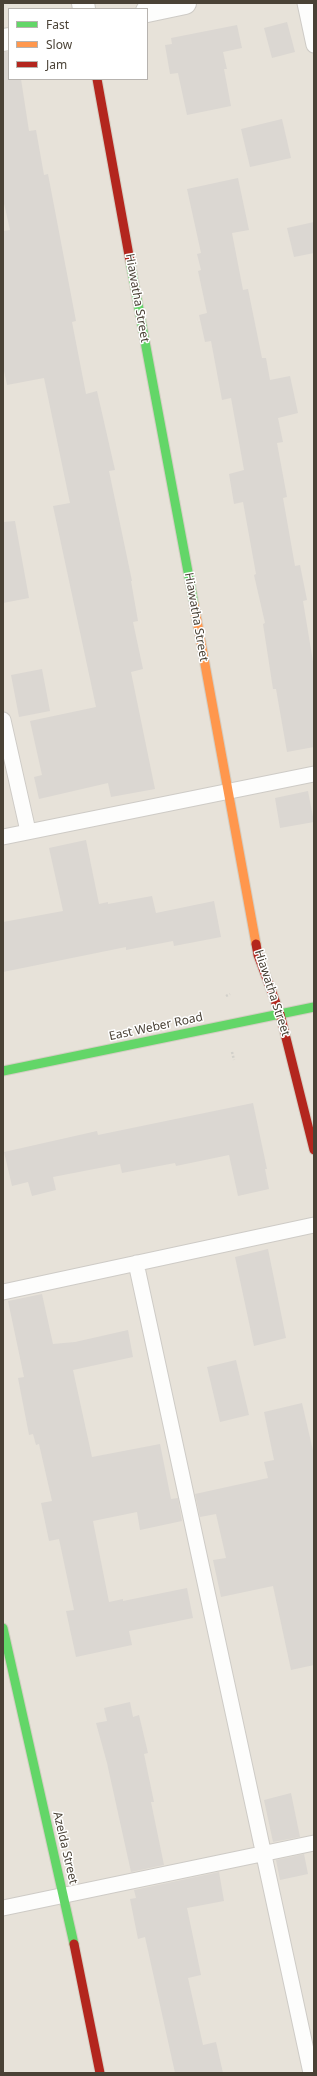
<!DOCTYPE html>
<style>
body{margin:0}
#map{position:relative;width:317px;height:2076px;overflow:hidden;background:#f2f0ec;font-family:"Noto Sans",sans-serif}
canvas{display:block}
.frame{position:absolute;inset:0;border:4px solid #4a4236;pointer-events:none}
.legend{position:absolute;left:8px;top:8px;width:140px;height:72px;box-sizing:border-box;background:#fff;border:1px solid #b7b3af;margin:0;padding:5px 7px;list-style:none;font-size:12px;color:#4a4236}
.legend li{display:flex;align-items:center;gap:8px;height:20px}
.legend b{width:20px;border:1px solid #b7b3af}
</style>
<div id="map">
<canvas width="317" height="2076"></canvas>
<div class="frame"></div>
<ul class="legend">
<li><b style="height:5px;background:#63d668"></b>Fast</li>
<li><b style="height:5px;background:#ff974d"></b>Slow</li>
<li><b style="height:5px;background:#b3261e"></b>Jam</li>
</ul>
</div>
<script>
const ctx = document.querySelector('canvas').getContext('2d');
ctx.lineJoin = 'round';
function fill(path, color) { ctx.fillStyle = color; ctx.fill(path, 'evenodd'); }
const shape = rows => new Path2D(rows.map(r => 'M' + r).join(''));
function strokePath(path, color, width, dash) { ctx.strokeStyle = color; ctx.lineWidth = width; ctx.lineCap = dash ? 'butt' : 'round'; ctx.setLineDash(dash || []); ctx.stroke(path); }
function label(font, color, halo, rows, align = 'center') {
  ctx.font = font + ' "Noto Sans",sans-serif'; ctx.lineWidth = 3; ctx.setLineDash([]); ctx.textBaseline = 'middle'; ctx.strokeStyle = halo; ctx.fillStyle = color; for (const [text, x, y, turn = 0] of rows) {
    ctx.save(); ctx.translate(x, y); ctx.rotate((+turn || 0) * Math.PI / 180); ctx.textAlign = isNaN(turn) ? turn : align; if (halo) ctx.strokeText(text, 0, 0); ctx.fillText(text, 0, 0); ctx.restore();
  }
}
const residential = shape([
 [3,3,314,3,314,2073,3,2073],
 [9,9,147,9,147,79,9,79]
]);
const building = shape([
 [287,22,295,52,272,58,264,28],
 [237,25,242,48,223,52,227,69,224,69,231,106,187,115,179,78,178,73,170,74,165,45,172,44,171,38],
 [3,52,9,52,9,79,21,79,29,131,36,130,44,175,48,174,76,321,72,322,86,394,97,391,115,470,109,471,132,581,131,581,138,621,133,622,143,669,131,672,155,789,111,797,108,783,39,799,34,777,42,775,30,721,96,707,53,506,70,503,44,378,7,385,3,366,3,231,10,230,3,199],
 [282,119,291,158,250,167,241,129],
 [238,178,249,230,232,233,243,290,248,289,262,358,266,358,270,380,290,376,298,413,278,418,283,442,277,443,287,497,283,498,295,566,300,565,307,600,303,601,314,668,314,747,287,752,276,689,273,689,263,624,265,623,254,575,256,574,243,502,234,504,229,474,244,470,231,398,222,400,211,341,205,342,199,315,207,313,198,271,201,270,197,254,201,253,187,189],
 [314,222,314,253,294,257,287,228],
 [15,521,29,598,3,603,3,522],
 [42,669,50,711,19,717,11,675],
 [308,791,314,822,280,828,275,798],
 [86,840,99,904,108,902,108,904,152,896,156,913,214,901,221,937,174,946,173,941,126,950,126,947,3,972,3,922,63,911,49,848],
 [253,1103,267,1169,265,1169,269,1189,238,1196,229,1155,176,1166,175,1163,122,1173,120,1164,53,1177,56,1190,32,1196,28,1182,12,1186,4,1152,97,1131,98,1135],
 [268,1249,286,1338,254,1346,235,1257],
 [42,1294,53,1344,75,1342,128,1330,133,1357,73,1370,92,1457,160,1444,171,1499,178,1498,182,1521,140,1530,137,1512,93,1521,109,1602,123,1599,123,1601,187,1588,193,1618,129,1631,132,1645,76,1657,66,1611,74,1610,59,1539,49,1541,41,1503,52,1501,39,1444,36,1445,33,1434,29,1435,18,1378,24,1377,8,1301],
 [236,1360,249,1415,220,1422,207,1367],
 [302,1403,314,1455,314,1665,291,1670,273,1586,221,1597,213,1560,226,1558,216,1514,200,1517,195,1494,268,1478,264,1462,274,1460,264,1412],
 [130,1702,133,1717,139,1715,148,1753,144,1754,154,1802,151,1802,164,1865,131,1872,107,1763,96,1723,107,1721,104,1708],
 [291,1793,300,1837,273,1842,264,1800],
 [304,1854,308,1874,280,1880,276,1860],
 [219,1872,224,1901,187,1908,201,1975,188,1978,203,2045,216,2042,223,2073,175,2073,145,1937,138,1939,130,1899,136,1898,134,1890]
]);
const path = shape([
 [226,996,230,994],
 [232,1052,234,1060]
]);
const lane = shape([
 [305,3,314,45],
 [3,720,28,831],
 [3,837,314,774],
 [136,1263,311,2073],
 [3,1292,314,1225],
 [3,1908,314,1843]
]);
const street = shape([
 [83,3,84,9],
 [147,11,185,3],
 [3,40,9,39]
]);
const fast = shape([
 [130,261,194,604],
 [3,1071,314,1007],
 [3,1628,74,1944]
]);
const slow = shape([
 [194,604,256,944]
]);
const jam = shape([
 [97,79,130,261],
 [256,944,258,955,280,1014,314,1150],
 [74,1944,100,2073]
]);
const streetNames = [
 ["Hiawatha Street",137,298,80],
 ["Hiawatha Street",196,617,80],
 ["Hiawatha Street",272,993,72],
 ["East Weber Road",156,1027,-12],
 ["Azelda Street",65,1848,77]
];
fill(residential, '#e7e2d9');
fill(building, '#dbd7d2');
strokePath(lane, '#cecbc6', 17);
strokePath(street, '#cecbc6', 24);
strokePath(fast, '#d4cec3', 11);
strokePath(slow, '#d4cec3', 11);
strokePath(jam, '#d4cec3', 11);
strokePath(path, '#d2d0ca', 2.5, [2, 2]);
strokePath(lane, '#fdfdfc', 15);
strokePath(street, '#fdfdfc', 22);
strokePath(fast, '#63d668', 9);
strokePath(slow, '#ff974d', 9);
strokePath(jam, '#b3261e', 9);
label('12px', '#4a4236', '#fff', streetNames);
</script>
